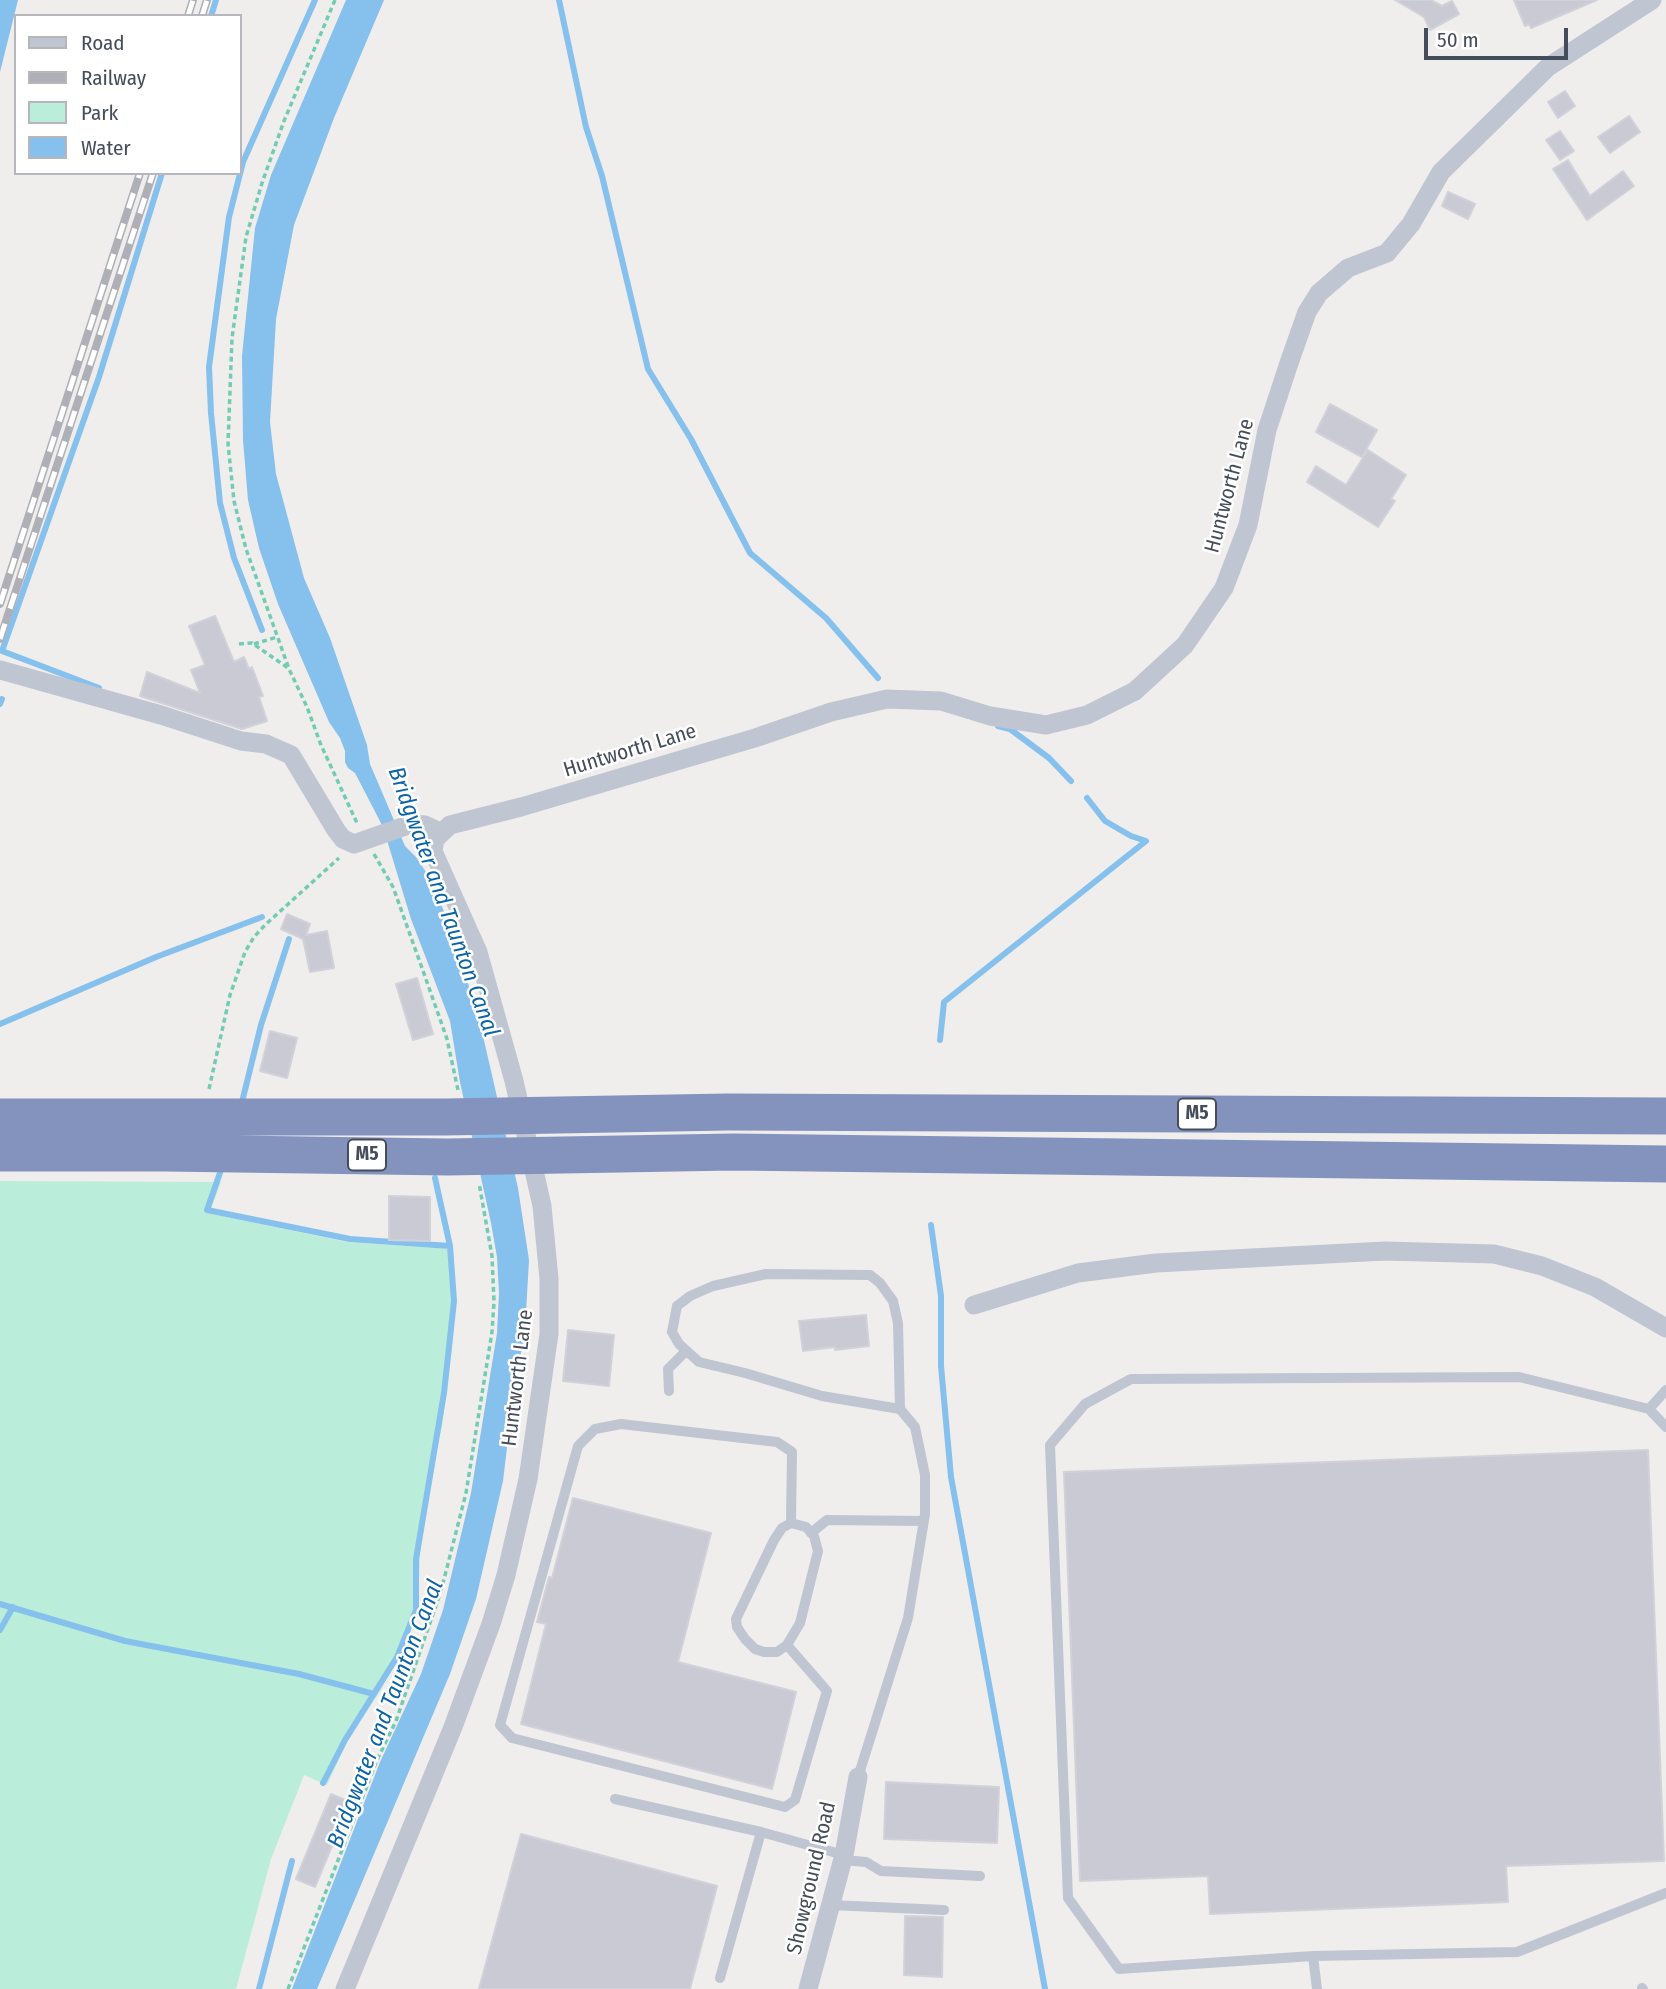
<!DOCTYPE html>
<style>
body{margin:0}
#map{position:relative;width:1666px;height:1989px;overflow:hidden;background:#f0eded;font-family:"Fira Sans Condensed",sans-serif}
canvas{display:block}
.legend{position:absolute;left:14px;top:14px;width:228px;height:161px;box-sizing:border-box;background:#fff;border:2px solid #b5b7bd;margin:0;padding:9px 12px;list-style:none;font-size:21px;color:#454c5a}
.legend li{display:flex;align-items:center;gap:14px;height:35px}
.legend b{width:35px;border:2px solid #b5b7bd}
.scale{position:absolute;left:1424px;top:28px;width:144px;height:32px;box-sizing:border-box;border:4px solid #454c5a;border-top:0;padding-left:9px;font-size:21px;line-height:24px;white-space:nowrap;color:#454c5a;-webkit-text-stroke:5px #fff;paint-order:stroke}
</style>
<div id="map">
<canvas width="1666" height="1989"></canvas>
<ul class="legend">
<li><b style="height:9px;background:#c0c5d2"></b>Road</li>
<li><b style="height:9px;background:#afb0b7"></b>Railway</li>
<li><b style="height:19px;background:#baeeda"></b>Park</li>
<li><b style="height:19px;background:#86c0ec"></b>Water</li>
</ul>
<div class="scale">50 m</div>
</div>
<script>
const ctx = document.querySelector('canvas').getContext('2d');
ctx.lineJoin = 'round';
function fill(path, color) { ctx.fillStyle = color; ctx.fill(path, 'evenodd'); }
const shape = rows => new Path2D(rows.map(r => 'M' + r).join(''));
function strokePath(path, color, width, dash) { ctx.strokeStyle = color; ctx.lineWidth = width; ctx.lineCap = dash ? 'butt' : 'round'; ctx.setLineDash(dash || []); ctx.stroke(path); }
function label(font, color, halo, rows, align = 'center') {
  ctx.font = font + ' "Fira Sans Condensed",sans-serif'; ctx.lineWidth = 5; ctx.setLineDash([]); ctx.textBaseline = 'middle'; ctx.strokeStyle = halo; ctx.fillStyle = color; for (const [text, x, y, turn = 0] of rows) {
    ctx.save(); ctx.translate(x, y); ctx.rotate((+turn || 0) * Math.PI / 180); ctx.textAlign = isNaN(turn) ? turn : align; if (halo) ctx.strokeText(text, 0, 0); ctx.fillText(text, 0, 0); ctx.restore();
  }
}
const green = shape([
 [0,1181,221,1182,212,1206,212,1214,347,1242,453,1249,456,1303,452,1346,442,1427,433,1464,420,1555,418,1609,405,1644,382,1688,347,1742,327,1785,304,1775,271,1859,236,1989,0,1989]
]);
const water = shape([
 [0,0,18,0,0,72],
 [346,0,384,0,334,118,294,225,276,319,270,422,276,474,304,578,330,638,367,745,370,764,405,846,416,857,428,875,451,927,480,1023,518,1188,529,1260,525,1330,513,1398,503,1481,476,1599,450,1674,317,1989,292,1989,380,1762,421,1674,443,1610,471,1493,497,1333,499,1293,497,1257,491,1223,460,1082,450,1021,411,919,383,827,355,773,348,768,345,762,345,751,340,738,329,722,278,604,259,548,248,500,243,440,242,356,255,228,271,175]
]);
const stream = shape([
 [559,0,586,127,602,176,648,369,691,439,750,553,826,618,878,678],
 [211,16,216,0],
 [262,630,234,558,220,503,211,413,209,367,229,217,243,162,315,0],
 [99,688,2,651,99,377,162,173],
 [0,704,2,699],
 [998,726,1010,729,1049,758,1071,781],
 [0,1024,156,957,262,917],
 [940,1040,944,1002,1146,841,1131,836,1105,821,1087,798],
 [241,1106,261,1025,289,939],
 [222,1167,207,1210,350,1239,450,1246],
 [931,1225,941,1296,941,1366,951,1477,1045,1989],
 [0,1604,125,1641,299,1674,374,1694],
 [0,1630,13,1607],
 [323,1783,345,1740,397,1657,416,1610,416,1559,444,1393,454,1301,450,1246,435,1178],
 [259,1989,292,1861]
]);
const building = shape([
 [1395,0,1431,0,1442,6,1452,1,1459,14,1430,30,1424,17,1395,0],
 [1514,0,1597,0,1531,28,1529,24,1525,26,1514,0],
 [1565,91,1575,106,1558,118,1548,102,1565,91],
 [1629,116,1640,132,1610,153,1598,137,1629,116],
 [1560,131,1574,151,1560,160,1546,140,1560,131],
 [1568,160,1590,196,1623,171,1634,186,1587,220,1553,169,1568,160],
 [1448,192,1475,204,1468,219,1442,206,1448,192],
 [1330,404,1377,430,1362,457,1316,432,1330,404],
 [1368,450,1406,475,1391,499,1395,501,1378,527,1307,482,1316,466,1346,485,1368,450],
 [215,616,234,662,244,657,249,669,252,667,263,696,259,697,267,721,242,729,140,696,147,672,200,693,191,670,205,665,189,626,215,616],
 [287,914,310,924,306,935,327,931,334,968,310,972,303,939,281,929,287,914],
 [417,978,433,1034,413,1040,396,984,417,978],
 [270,1031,297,1038,287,1078,260,1071,270,1031],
 [389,1196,430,1197,430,1241,389,1240,389,1196],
 [866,1315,869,1346,835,1350,835,1347,803,1351,799,1321,866,1315],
 [568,1330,614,1335,609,1386,563,1381,568,1330],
 [1648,1450,1664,1861,1506,1866,1508,1902,1210,1914,1208,1876,1080,1881,1064,1472,1648,1450],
 [573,1498,711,1533,678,1662,796,1692,772,1789,521,1724,546,1624,537,1622,549,1577,552,1578,573,1498],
 [886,1782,999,1787,997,1843,884,1839,886,1782],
 [331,1794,350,1802,315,1887,296,1879,331,1794],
 [521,1834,717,1886,690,1989,479,1989,521,1834],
 [905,1916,943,1917,942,1977,904,1975,905,1916]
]);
const path = shape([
 [335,0,284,121,262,183,246,237,232,338,228,444,234,501,246,549,289,669,307,707,321,745,357,823],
 [239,644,252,643,288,668],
 [254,644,277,637],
 [374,854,393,887,422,968,447,1039,458,1090],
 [209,1089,230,995,245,952,254,937,265,925,339,858],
 [288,1989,377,1760,396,1721,441,1591,466,1493,492,1332,494,1302,492,1256,479,1183]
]);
const lane = shape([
 [669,1391,668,1369,686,1351],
 [1649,1409,1666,1390],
 [1666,1427,1649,1409,1519,1377,1131,1379,1085,1404,1050,1445,1068,1898,1119,1969,1313,1956,1517,1952,1666,1893],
 [791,1523,806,1527,814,1536,818,1551,800,1623,787,1645,777,1652,764,1652,755,1649,745,1639,737,1627,736,1619,774,1540,782,1528,791,1523],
 [811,1533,827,1520,924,1521],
 [787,1645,827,1691,795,1800,785,1807,512,1738,500,1725,578,1446,595,1429,621,1424,777,1442,792,1452,791,1523],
 [858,1777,908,1618,925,1514,925,1475,915,1427,900,1409,822,1396,745,1373,699,1362,679,1344,672,1332,677,1306,690,1296,713,1286,766,1274,870,1275,880,1283,893,1301,898,1323,900,1409],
 [615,1799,761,1832],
 [842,1860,866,1862,881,1871,980,1876],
 [830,1905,944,1910],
 [1313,1956,1317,1989],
 [720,1978,761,1832,844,1855],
 [1642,1988,1643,1989]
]);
const street = shape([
 [0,670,161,715,241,741,266,744,291,755,336,830,343,839,354,844,411,824,425,825,440,832],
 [974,1305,1078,1273,1156,1263,1385,1251,1494,1254,1542,1266,1595,1287,1666,1328],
 [345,1989,453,1727,491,1624,506,1575,528,1479,549,1334,549,1279,542,1206,514,1081,478,952,433,851,435,839,450,825,521,807,755,738,831,712,887,699,941,701,990,716,1046,725,1087,715,1135,691,1185,645,1224,588,1248,525,1267,430,1289,363,1307,312,1319,293,1348,268,1387,253,1411,224,1441,172,1548,67,1652,0],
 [808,1989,844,1855,858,1777]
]);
const highway = shape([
 [0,1117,445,1117,728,1112,1666,1116],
 [0,1153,165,1153,448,1157,734,1152,1666,1164]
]);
const rail = shape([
 [188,16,193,0],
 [202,16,207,0],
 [0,604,140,173],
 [0,639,153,173]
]);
const shields = [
 [1197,1114,38],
 [367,1155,38]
];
const shieldNames = [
 ["M5",1197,1114],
 ["M5",367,1155]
];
const streetNames = [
 ["Huntworth Lane",1230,486,-75],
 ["Huntworth Lane",630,751,-17],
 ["Huntworth Lane",518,1378,-83],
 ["Showground Road",812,1878,-77]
];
const waterNames = [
 ["Bridgwater and Taunton Canal",443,902,70],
 ["Bridgwater and Taunton Canal",386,1714,-69]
];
fill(green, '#baeeda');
fill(water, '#86c0ec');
strokePath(stream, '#86c0ec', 6);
fill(building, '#c9cad3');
strokePath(building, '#d1d1d9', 2);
strokePath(path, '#72ccb4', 3.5, [5, 3.5]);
strokePath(lane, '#c0c5d2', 10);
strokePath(street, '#c0c5d2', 19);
strokePath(highway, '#8493bd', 37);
strokePath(rail, '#afb0b7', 8);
strokePath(rail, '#fff', 5, [16]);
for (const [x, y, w] of shields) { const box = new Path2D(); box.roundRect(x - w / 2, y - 15.5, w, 31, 5); ctx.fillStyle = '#fff'; ctx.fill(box); strokePath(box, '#454c5a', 2); }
label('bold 19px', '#454c5a', null, shieldNames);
label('21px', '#454c5a', '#fff', streetNames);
label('italic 23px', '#0b64a7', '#fff', waterNames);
</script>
